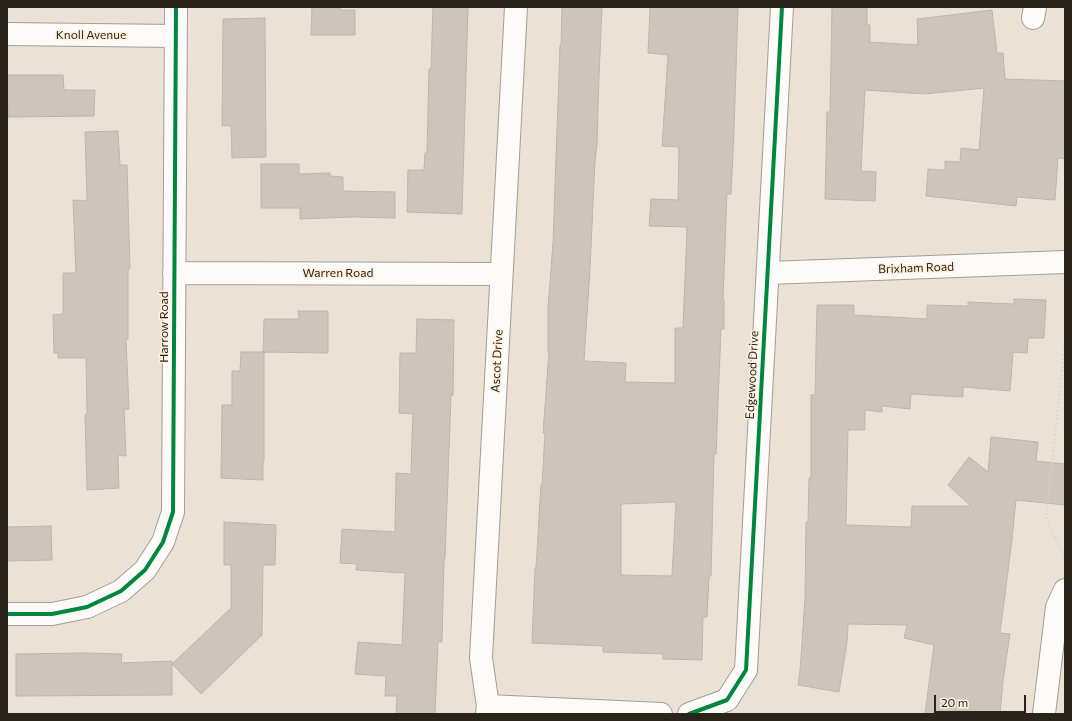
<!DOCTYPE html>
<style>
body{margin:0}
#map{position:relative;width:1072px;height:721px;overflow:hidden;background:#ebe2d5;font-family:Commissioner,sans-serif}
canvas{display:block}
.frame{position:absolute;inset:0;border:8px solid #2a241b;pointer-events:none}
.scale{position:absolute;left:934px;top:695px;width:92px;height:18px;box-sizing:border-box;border:2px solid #2a241b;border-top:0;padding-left:5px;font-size:12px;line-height:14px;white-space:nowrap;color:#2a241b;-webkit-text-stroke:3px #fff1de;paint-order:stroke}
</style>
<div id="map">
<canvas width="1072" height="721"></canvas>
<div class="frame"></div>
<div class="scale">20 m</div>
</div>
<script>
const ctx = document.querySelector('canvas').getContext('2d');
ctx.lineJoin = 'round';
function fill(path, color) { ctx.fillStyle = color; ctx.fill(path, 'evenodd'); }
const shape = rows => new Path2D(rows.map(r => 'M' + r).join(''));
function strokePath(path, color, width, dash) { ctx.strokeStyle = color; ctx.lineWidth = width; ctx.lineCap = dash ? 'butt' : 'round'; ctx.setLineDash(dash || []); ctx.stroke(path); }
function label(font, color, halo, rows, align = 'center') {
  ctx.font = font + ' Commissioner,sans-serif'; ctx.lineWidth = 3; ctx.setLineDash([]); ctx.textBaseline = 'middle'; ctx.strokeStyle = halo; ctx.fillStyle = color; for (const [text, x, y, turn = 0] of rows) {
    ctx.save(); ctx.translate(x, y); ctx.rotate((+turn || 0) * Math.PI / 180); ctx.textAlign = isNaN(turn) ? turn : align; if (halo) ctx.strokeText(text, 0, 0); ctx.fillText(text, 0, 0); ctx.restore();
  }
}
const building = shape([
 [312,7,340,7,340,10,355,10,355,35,311,35,312,7],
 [433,7,468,7,462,214,407,212,408,170,424,170,425,153,427,153,429,69,431,69,433,7],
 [562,7,602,7,599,77,597,144,595,161,590,269,584,361,626,363,625,382,675,383,675,328,683,328,687,227,649,226,651,199,678,200,679,147,662,146,668,55,648,53,650,7,738,7,734,131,731,194,727,194,723,299,724,300,724,329,721,329,716,454,714,454,711,576,709,576,707,617,703,617,702,660,663,659,663,654,603,652,603,646,532,643,535,568,536,568,541,485,542,485,545,433,543,433,549,352,548,352,548,308,553,243,560,45,561,45,562,7],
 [676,502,672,576,621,575,621,504,676,502],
 [832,7,867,7,867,25,870,25,870,42,918,45,917,19,992,10,997,53,1003,53,1005,79,1065,81,1065,159,1058,158,1055,200,1017,197,1016,206,926,196,928,169,945,170,945,161,960,162,961,148,979,150,984,88,924,94,865,90,861,171,876,172,875,201,825,199,827,112,830,112,832,7],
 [265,18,266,157,232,158,231,126,222,126,223,19,265,18],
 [7,75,63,75,64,90,95,90,94,116,8,117,7,75],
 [118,131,120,165,127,165,130,269,128,269,128,339,126,339,129,409,124,409,126,456,118,455,119,488,87,490,85,415,87,414,86,358,58,358,58,353,54,353,53,315,63,314,63,273,76,273,73,200,87,201,85,132,118,131],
 [261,164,299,164,299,174,330,173,330,176,343,177,343,191,395,192,395,218,352,217,300,219,300,208,261,208,261,164],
 [1014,299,1046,300,1044,338,1028,338,1027,353,1013,352,1010,391,963,387,963,397,911,394,910,409,882,406,882,412,865,410,865,430,848,430,846,525,911,527,912,506,971,506,948,485,969,457,988,472,991,437,1038,442,1036,461,1065,464,1065,505,1016,500,1011,548,1000,633,1010,634,1003,681,1000,714,925,714,934,645,904,638,907,625,848,624,847,642,839,692,798,685,800,671,805,599,806,522,808,522,809,478,811,478,811,395,815,395,817,305,854,305,854,315,927,319,927,305,968,306,968,302,1014,304,1014,299],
 [298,311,328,311,328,353,263,352,264,319,299,319,298,311],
 [417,319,454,320,453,395,451,395,445,559,444,559,442,642,438,642,435,714,396,714,397,696,385,696,386,676,355,674,358,642,402,645,405,573,356,570,357,564,340,563,342,529,395,532,396,473,411,474,412,437,413,414,399,413,400,353,416,353,417,319],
 [241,352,264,352,264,461,263,461,263,480,221,478,222,405,232,405,232,371,240,371,241,352],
 [224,522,276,525,275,565,263,565,262,635,201,694,172,664,231,608,231,565,224,565,224,522],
 [51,526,52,560,7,561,7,527,51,526],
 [84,653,122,654,121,663,172,661,172,695,16,696,16,654,84,653]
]);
const path = shape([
 [1065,343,1046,519,1065,559]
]);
const minor = shape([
 [1033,18,1035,7],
 [7,34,175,36],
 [174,273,501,274],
 [768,273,1065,262],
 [7,614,52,614,87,607,121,591,145,570,163,542,173,512,176,7],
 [488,706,661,714],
 [487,714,488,706,481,658,516,7],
 [689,714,727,700,746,670,782,7],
 [1044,714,1057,607,1065,590]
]);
const cycleway = shape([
 [7,614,52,614,87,607,121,591,145,570,163,542,173,512,176,7],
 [689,714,727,700,746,670,782,7]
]);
const streetNames = [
 ["Knoll Avenue",91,35],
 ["Brixham Road",916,268,-2],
 ["Warren Road",338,273],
 ["Harrow Road",164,327,-90],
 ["Ascot Drive",497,361,-87],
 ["Edgewood Drive",752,375,-87]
];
fill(building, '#cec4bc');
strokePath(building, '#beb4ad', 1);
strokePath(minor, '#a59e94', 24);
strokePath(path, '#d5d2ce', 2.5, [1, 3]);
strokePath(minor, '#fcfbf9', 22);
strokePath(cycleway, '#00873e', 4);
label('12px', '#2a241b', '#fff1de', streetNames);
</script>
